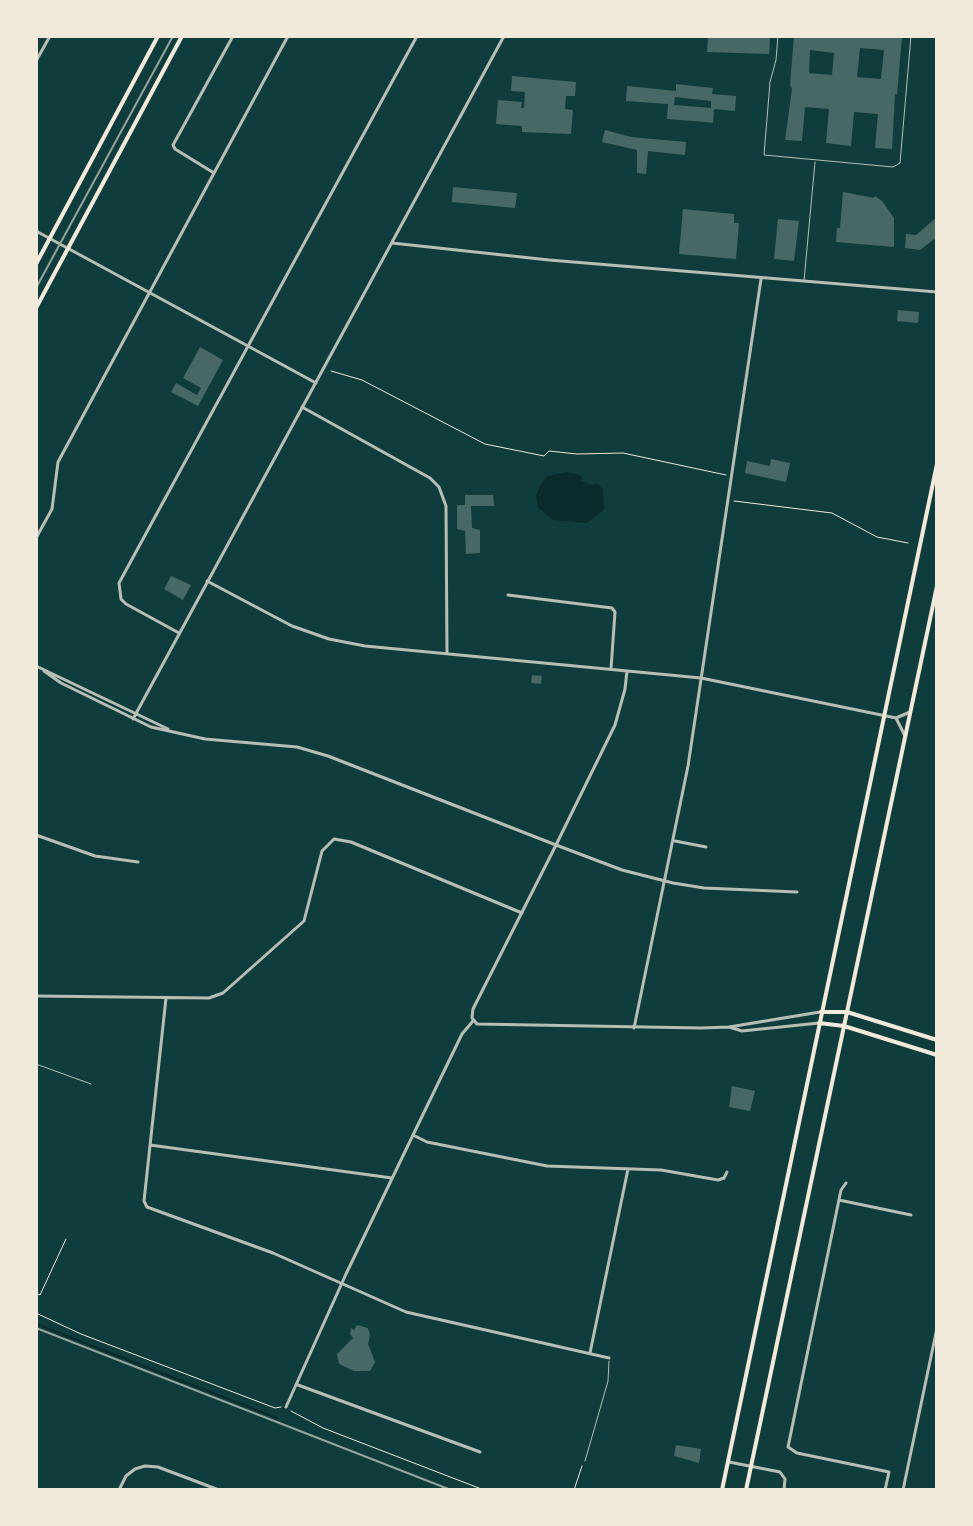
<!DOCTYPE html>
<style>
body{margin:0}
#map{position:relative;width:973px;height:1526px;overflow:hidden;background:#0f3d3e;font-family:Signika,sans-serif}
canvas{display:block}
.frame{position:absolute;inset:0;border:38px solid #f1e9da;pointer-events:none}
</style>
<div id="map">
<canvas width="973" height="1526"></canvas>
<div class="frame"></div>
</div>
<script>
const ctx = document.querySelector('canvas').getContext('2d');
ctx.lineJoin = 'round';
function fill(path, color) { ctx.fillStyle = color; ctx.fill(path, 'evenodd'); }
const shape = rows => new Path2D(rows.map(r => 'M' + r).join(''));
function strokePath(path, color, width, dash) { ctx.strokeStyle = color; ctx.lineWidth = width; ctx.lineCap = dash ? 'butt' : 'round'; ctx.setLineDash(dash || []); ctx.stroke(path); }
const water = shape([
 [567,472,582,476,580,480,589,484,595,485,595,482,603,489,604,510,587,523,553,520,538,507,536,496,541,484,548,476]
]);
const stream = shape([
 [36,1324,277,1418]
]);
const building = shape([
 [708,36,768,36,770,39,769,54,707,52],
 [794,36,902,36,897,95,895,94,892,149,875,148,878,114,854,112,851,146,826,143,829,109,805,107,802,141,785,140,792,89,790,85],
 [860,48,884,50,881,79,857,77],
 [810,50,834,53,832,75,809,73],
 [512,76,576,82,575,96,566,96,565,109,573,110,571,134,522,132,522,126,496,124,498,100,522,102,521,108,524,108,525,92,511,91],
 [676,84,713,88,712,94,736,96,735,111,714,109,713,123,706,122,667,119,668,104,626,101,627,86,676,91],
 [675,97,711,101,711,108,674,105],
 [605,130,631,137,686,142,685,155,648,151,646,174,637,173,637,150,602,142],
 [453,187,517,193,515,208,452,202],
 [843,192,874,198,875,196,882,201,894,218,894,247,836,242,837,228,840,228],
 [683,209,734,214,734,223,739,223,736,259,679,254],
 [937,217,937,243,934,239,920,250,905,248,906,234,916,235],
 [778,219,799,221,794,261,774,259],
 [898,310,919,312,918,323,897,321],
 [200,347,223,360,198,406,171,392,176,383,197,395,201,388,183,378],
 [771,459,790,463,786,482,745,473,747,461,770,466],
 [465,495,493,495,494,506,471,506,472,528,480,530,480,553,466,554,465,531,457,529,457,505,465,505],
 [171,576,191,585,183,600,164,589],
 [532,675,542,676,541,684,531,683],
 [732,1086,755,1091,750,1111,729,1107],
 [357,1325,368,1328,370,1335,368,1344,375,1362,370,1371,354,1371,339,1364,337,1354,353,1338,350,1334,351,1328,354,1330],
 [676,1445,701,1449,699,1463,674,1456]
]);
const path = shape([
 [331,371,362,380,485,444,544,456,549,451,577,454,623,453,726,475],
 [734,501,832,513,877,537,908,543],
 [36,1293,40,1295,66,1239],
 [36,1313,81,1334,275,1408,281,1407],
 [291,1411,323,1428,484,1490],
 [574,1490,582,1466]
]);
const service = shape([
 [778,36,776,60,770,82,764,155,893,167,900,163,911,36],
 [804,281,815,162],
 [36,1064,91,1084],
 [585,1461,608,1381,609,1361]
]);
const minor = shape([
 [36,61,50,36],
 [214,173,175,149,173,145,233,36],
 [392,243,549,260,937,292],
 [302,407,430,478,439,487,446,506,447,654],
 [36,538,52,509,58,462,288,36],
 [207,581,292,626,329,639,365,646,701,678,896,718,910,712],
 [508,595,612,608,615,612,611,669],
 [179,633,126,604,121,599,119,583,417,36],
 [627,671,625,689,615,725,556,845,622,870,673,883,704,888,797,892],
 [896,718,905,736],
 [36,835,95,856,138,862],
 [675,841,706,847],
 [36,996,209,998,223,993,304,921,322,851,334,839,351,842,522,913],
 [166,998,144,1201,147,1207,273,1253,406,1312,609,1358],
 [634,1028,688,766,761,279],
 [413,1135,427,1142,547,1166,661,1170,718,1180,724,1178,727,1172],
 [150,1145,392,1178],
 [846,1183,841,1190,788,1447,797,1453,889,1472,885,1490],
 [839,1200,911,1215],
 [590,1353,628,1169],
 [298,1385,480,1452],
 [286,1407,346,1274,413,1135,462,1034,473,1021],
 [119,1490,126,1476,135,1469,145,1466,158,1467,219,1490],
 [903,1490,937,1328]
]);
const tertiary = shape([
 [36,231,316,383],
 [36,666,168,729],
 [44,671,61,683,151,727,205,739,297,747,328,756,556,845,473,1009,472,1018,477,1024,701,1028,729,1027,820,1012],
 [133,719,504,36],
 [729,1027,742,1031,819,1023],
 [729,1462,780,1472,785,1479,784,1490]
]);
const secondary = shape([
 [36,264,158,36],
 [36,308,182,36],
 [821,1012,847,1012,937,1040],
 [819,1023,844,1026,937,1055],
 [722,1490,937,464],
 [746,1490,937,586]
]);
const tram = shape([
 [36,288,173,36]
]);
const rail = shape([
 [36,1328,451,1490]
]);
fill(water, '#0a2a2b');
strokePath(stream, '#0a2a2b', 2);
fill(building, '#486865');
strokePath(path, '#f1e9da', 1);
strokePath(service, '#b8beb3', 1);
strokePath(minor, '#b8beb3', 3);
strokePath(tertiary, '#b8beb3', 3);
strokePath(secondary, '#f1e9da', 4);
strokePath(tram, '#97a49c', 2);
strokePath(rail, '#97a49c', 2);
</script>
